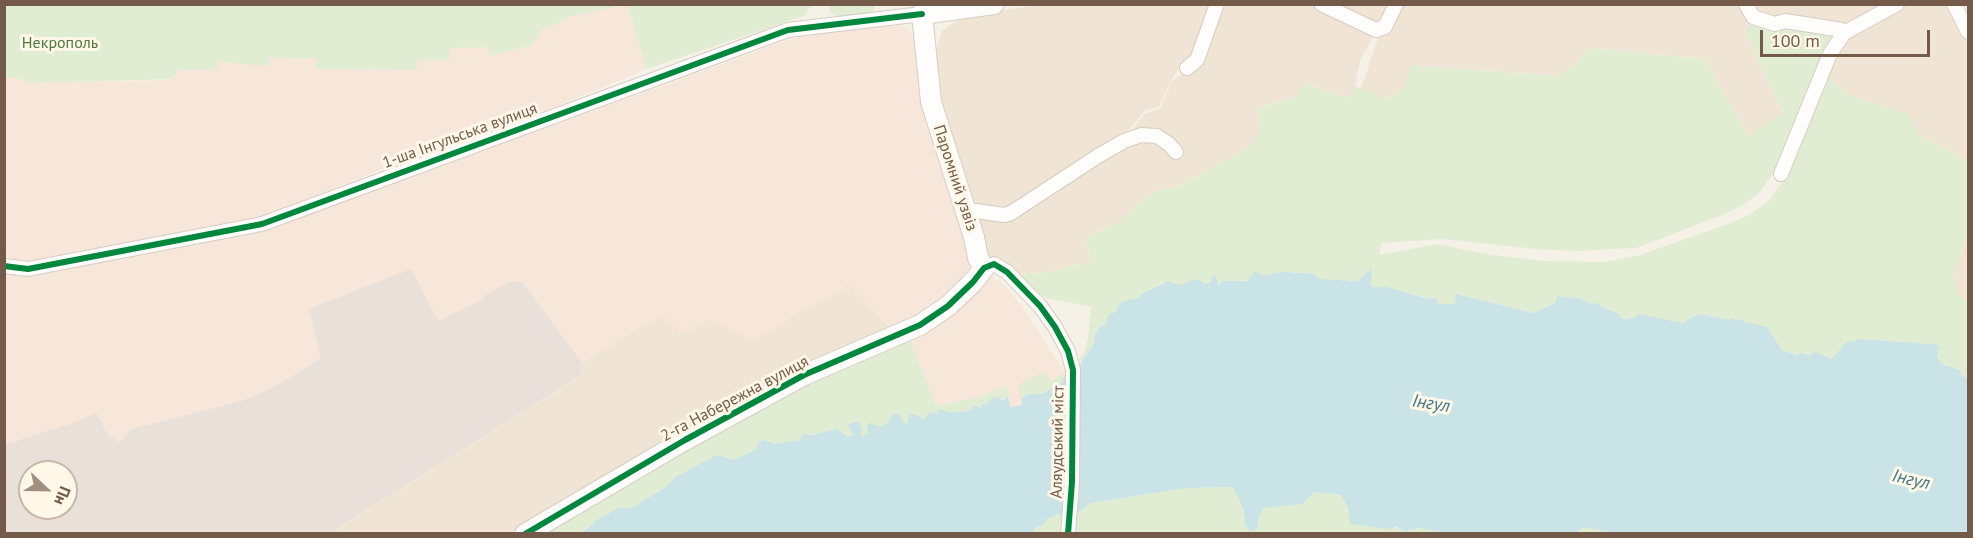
<!DOCTYPE html>
<meta charset="utf-8">
<style>
body{margin:0}
#map{position:relative;width:1973px;height:538px;overflow:hidden;background:#f6f1e7;font-family:"PT Sans",sans-serif}
canvas{display:block}
.frame{position:absolute;inset:0;border:6px solid #745a48;pointer-events:none}
.north{position:absolute;left:18px;top:460px;width:60px;height:60px;box-sizing:border-box;background:#fff7e8;border:2px solid #c7b8a8;border-radius:50%;rotate:112deg;font-size:16px;font-weight:700;line-height:24px;text-align:center;color:#745a48}
.north::after{content:'';display:block;margin:auto;width:21px;height:27px;background:#a28f80;clip-path:polygon(50% 0,100% 100%,50% 72%,0 100%)}
.scale{position:absolute;left:1760px;top:30px;width:170px;height:27px;box-sizing:border-box;border:3px solid #745a48;border-top:0;padding-left:8px;font-size:18px;line-height:21px;white-space:nowrap;color:#745a48;-webkit-text-stroke:4px #fff7e8;paint-order:stroke}
</style>
<div id="map">
<canvas width="1973" height="538"></canvas>
<div class="frame"></div>
<div class="north">Пн</div>
<div class="scale">100 m</div>
</div>
<script>
const ctx = document.querySelector('canvas').getContext('2d');
ctx.lineJoin = 'round';
function fill(path, color) { ctx.fillStyle = color; ctx.fill(path, 'evenodd'); }
const shape = rows => new Path2D(rows.map(r => 'M' + r).join(''));
function strokePath(path, color, width, dash) { ctx.strokeStyle = color; ctx.lineWidth = width; ctx.lineCap = dash ? 'butt' : 'round'; ctx.setLineDash(dash || []); ctx.stroke(path); }
function label(font, color, halo, rows, align = 'center') {
  ctx.font = font + ' "PT Sans",sans-serif'; ctx.lineWidth = 6; ctx.setLineDash([]); ctx.textBaseline = 'middle'; ctx.strokeStyle = halo; ctx.fillStyle = color; for (const [text, x, y, turn = 0] of rows) {
    ctx.save(); ctx.translate(x, y); ctx.rotate((+turn || 0) * Math.PI / 180); ctx.textAlign = isNaN(turn) ? turn : align; if (halo) ctx.strokeText(text, 0, 0); ctx.fillText(text, 0, 0); ctx.restore();
  }
}
const residential = shape([
 [1045,4,1212,5,1193,58,1181,66,1174,75,1159,107,1145,110,1125,135,1009,211,975,207,966,197,936,100,934,57,942,31,962,17],
 [1222,5,1311,5,1367,31,1371,34,1372,39,1360,61,1355,86,1349,98,1304,83,1296,97,1257,108,1260,131,1250,147,1179,186,1152,192,1117,223,1085,238,1091,261,1056,271,1010,276,985,256,978,216,1011,220,1130,145,1127,137,1145,114,1160,109,1172,81,1201,62],
 [1329,5,1393,5,1378,25],
 [1401,5,1741,5,1751,24,1744,31,1783,114,1748,136,1705,59,1589,48,1576,64,1556,76,1413,65,1404,88,1387,99,1361,89,1379,35],
 [1751,5,1889,5,1844,27,1756,13],
 [1903,5,1951,5,1968,39,1968,161,1920,136,1907,114,1850,96,1827,75,1839,50,1855,31],
 [1968,236,1968,300,1956,295,1953,271],
 [849,284,891,329,703,421,510,533,330,534,578,378,581,375,582,363,601,350,662,316,683,332,711,319,752,340]
]);
const commercial = shape([
 [629,5,646,69,559,105,407,159,258,219,32,262,10,260,5,254,5,77,22,79,32,83,169,80,172,79,180,70,218,62,268,65,268,58,316,59,316,69,417,70,417,60,449,48,489,47,489,56,532,45,542,29,557,24,567,17],
 [882,24,900,25,909,30,918,47,972,265,966,278,942,300,917,317,891,329,849,285,752,340,711,319,683,332,662,316,601,350,582,363,579,378,330,534,5,533,4,273,21,276,264,231,791,39],
 [30,472,66,472,66,508,30,508],
 [992,277,1003,284,1021,305,1065,373,1051,381,1019,385,1023,405,1010,407,1006,386,977,398,936,406,909,337]
]);
const industrial = shape([
 [411,269,438,321,484,299,484,296,509,282,522,282,582,363,581,375,330,533,5,533,5,445,79,421,96,412,109,438,113,436,117,442,122,440,132,429,245,400,278,385,321,358,309,309],
 [30,472,66,472,66,508,30,508]
]);
const green = shape([
 [5,4,812,4,812,5,804,16,646,69,628,5,567,17,557,24,542,29,532,45,489,56,489,47,449,48,450,60,418,60,417,70,316,69,316,59,269,58,268,66,218,62,218,69,180,70,172,79,32,83,21,79,5,77],
 [830,5,874,5,874,9,871,14,837,17,829,11],
 [1755,20,1787,24,1837,36,1824,51,1775,171,1760,192,1743,205,1725,214,1636,248,1577,251,1535,249,1442,239,1381,243,1379,255,1437,244,1492,255,1545,261,1604,262,1640,255,1728,224,1749,215,1769,201,1781,184,1827,75,1850,96,1908,114,1920,136,1968,161,1968,236,1953,272,1957,295,1968,300,1968,379,1948,365,1942,364,1931,344,1860,339,1845,343,1832,360,1825,356,1803,353,1796,355,1782,350,1767,328,1700,314,1690,318,1684,323,1639,314,1635,318,1620,319,1618,313,1591,304,1576,297,1569,298,1557,296,1555,303,1534,313,1457,294,1455,304,1438,304,1437,298,1429,299,1387,287,1372,287,1369,283,1372,274,1369,269,1359,281,1318,279,1313,274,1307,273,1281,272,1219,286,1215,276,1206,285,1197,279,1179,285,1164,282,1141,294,1140,298,1133,300,1107,319,1106,326,1101,325,1093,338,1095,342,1082,361,1079,359,1084,353,1088,338,1091,307,1046,298,1010,276,1056,271,1091,261,1085,238,1117,223,1152,192,1179,186,1250,147,1260,131,1257,108,1296,97,1304,83,1348,98,1355,86,1387,99,1404,88,1412,65,1556,76,1576,64,1589,48,1705,59,1748,136,1783,113,1744,31],
 [909,337,936,405,977,398,1006,386,1008,396,971,411,948,412,924,420,917,415,907,424,893,414,890,420,882,427,876,426,869,435,862,436,859,433,848,437,803,433,800,440,795,441,775,444,765,440,758,442,757,449,734,460,674,478,667,486,632,508,619,508,598,519,581,533,539,534,807,382],
 [1042,372,1051,381,1065,373,1065,379,1062,383,1059,383,1042,394,1027,394,1021,399,1018,385],
 [1233,487,1244,511,1245,525,1258,528,1258,519,1263,508,1302,504,1315,492,1341,495,1348,508,1405,531,1418,528,1444,533,1073,534,1076,514,1090,503,1186,488],
 [1058,513,1065,514,1064,533,1032,534,1035,528,1043,525,1048,518,1054,517],
 [1584,527,1619,533,1576,534]
]);
const water = shape([
 [1371,268,1372,274,1370,283,1372,287,1387,287,1428,299,1437,298,1438,304,1455,304,1456,294,1534,313,1555,303,1557,296,1570,298,1575,297,1594,305,1597,302,1601,307,1618,313,1621,319,1635,318,1639,314,1684,323,1690,318,1700,314,1730,320,1731,318,1767,327,1782,350,1796,355,1803,353,1809,355,1815,352,1832,359,1845,343,1860,339,1931,344,1939,346,1937,356,1942,364,1960,370,1961,375,1968,379,1968,533,1619,534,1584,527,1575,534,1476,534,1462,532,1444,533,1419,528,1405,531,1395,526,1391,529,1350,524,1348,508,1341,495,1315,492,1302,504,1263,508,1258,519,1258,528,1251,531,1245,525,1244,511,1233,487,1186,488,1090,503,1076,514,1060,516,1058,513,1054,517,1048,518,1043,525,1035,528,1032,533,581,534,598,519,619,508,632,508,667,486,674,478,698,465,717,455,734,460,757,449,758,442,765,440,775,444,800,440,803,433,812,435,836,429,848,437,853,435,848,425,854,422,858,422,863,430,860,433,862,436,869,434,867,429,868,423,882,427,890,420,893,414,898,413,903,421,907,424,910,414,917,415,924,420,929,412,937,414,939,409,949,412,971,411,973,405,981,408,982,404,988,404,989,400,994,397,1003,400,1008,396,1010,407,1022,405,1021,399,1027,394,1042,394,1059,383,1062,383,1065,375,1069,370,1076,370,1095,342,1093,338,1101,325,1106,326,1107,318,1111,313,1116,312,1118,306,1124,301,1140,298,1141,294,1168,281,1179,285,1197,279,1206,284,1211,282,1212,276,1216,276,1219,286,1222,281,1247,281,1255,271,1263,276,1281,272,1307,273,1313,274,1319,279,1358,281]
]);
const street = shape([
 [1321,4,1376,30,1385,27,1396,4],
 [1746,4,1753,17,1775,24,1785,21,1842,30,1844,33],
 [1954,4,1968,32],
 [1187,68,1197,60,1217,4],
 [1781,174,1830,54,1844,33,1897,4],
 [967,214,976,211,1004,215,1011,213,1098,156,1124,141,1141,135,1157,136,1169,144,1176,152],
 [4,266,28,269,262,224,788,30,922,14],
 [984,268,994,264,1007,272,1040,306,1055,327,1068,351,1073,370,1072,482,1068,534]
]);
const secondary = shape([
 [525,534,685,440,804,375,920,325,948,306,973,282,984,268,978,258,974,237,931,102,922,14,994,4]
]);
const cycleway = shape([
 [4,266,28,269,262,224,788,30,922,14],
 [525,534,685,440,804,375,920,325,948,306,973,282,984,268,994,264,1007,272,1040,306,1055,327,1068,351,1073,370,1072,482,1068,534]
]);
const parkNames = [
 ["Некрополь",60,43]
];
const streetNames = [
 ["1-ша Інгульська вулиця",460,136,-20],
 ["Паромний узвіз",955,178,72],
 ["2-га Набережна вулиця",735,399,-28],
 ["Аляудський міст",1058,442,-89]
];
const waterNames = [
 ["Інгул",1431,404,9],
 ["Інгул",1911,480,13]
];
fill(residential, '#f0e4d4');
fill(commercial, '#f7e6da');
fill(industrial, '#e9e1d9');
fill(green, '#e1edd2');
fill(water, '#c9e3e6');
strokePath(street, '#d6ccc2', 16);
strokePath(secondary, '#d7cdc4', 22);
strokePath(street, '#fefdfb', 14);
strokePath(secondary, '#fefdfb', 20);
strokePath(cycleway, '#00873e', 6);
label('16px', '#4e7a40', '#fff7e8', parkNames);
label('16px', '#745a48', '#fff7e8', streetNames);
label('italic 18px', '#417988', '#fff7e8', waterNames);
</script>
